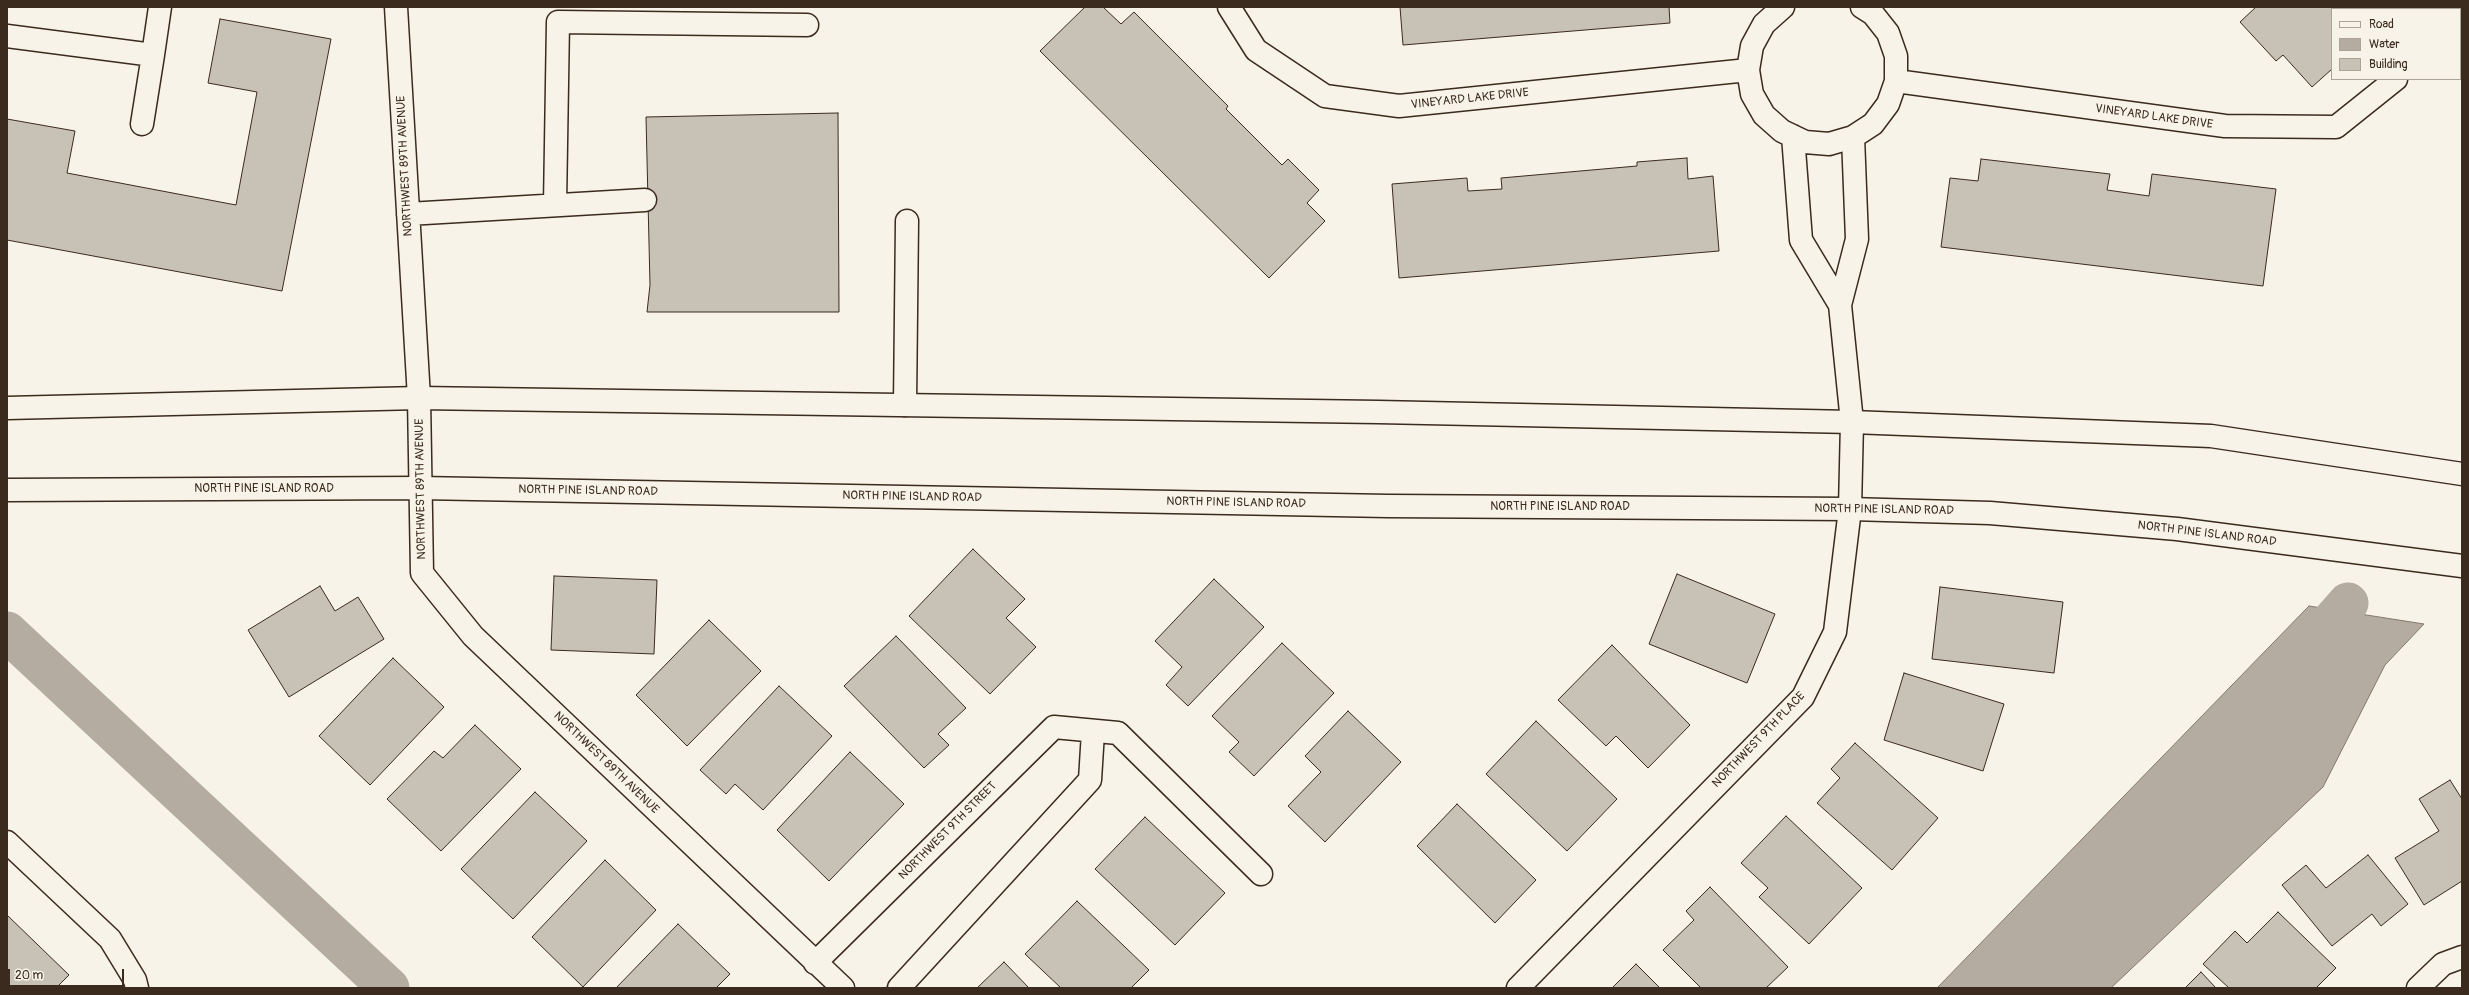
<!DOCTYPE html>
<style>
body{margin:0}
#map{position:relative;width:2469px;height:995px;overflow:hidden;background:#f7f3e8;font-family:Pangolin,sans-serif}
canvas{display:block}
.frame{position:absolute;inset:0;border:8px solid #3b2a1e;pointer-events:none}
.legend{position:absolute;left:2331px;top:8px;width:130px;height:72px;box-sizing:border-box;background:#f7f3e8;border:1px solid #aca397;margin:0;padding:5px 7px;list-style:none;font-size:12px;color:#3b2a1e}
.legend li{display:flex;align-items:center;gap:8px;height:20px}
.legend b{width:20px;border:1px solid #aca397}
.scale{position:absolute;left:8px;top:969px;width:116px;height:18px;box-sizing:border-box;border:2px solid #3b2a1e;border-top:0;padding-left:5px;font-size:12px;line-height:14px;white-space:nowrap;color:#3b2a1e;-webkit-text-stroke:3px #f7f3e8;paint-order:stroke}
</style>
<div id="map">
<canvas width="2469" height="995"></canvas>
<div class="frame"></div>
<ul class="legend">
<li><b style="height:5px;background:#f7f3e8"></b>Road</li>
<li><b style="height:11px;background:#b4aca0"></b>Water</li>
<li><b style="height:11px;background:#c8c1b6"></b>Building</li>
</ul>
<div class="scale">20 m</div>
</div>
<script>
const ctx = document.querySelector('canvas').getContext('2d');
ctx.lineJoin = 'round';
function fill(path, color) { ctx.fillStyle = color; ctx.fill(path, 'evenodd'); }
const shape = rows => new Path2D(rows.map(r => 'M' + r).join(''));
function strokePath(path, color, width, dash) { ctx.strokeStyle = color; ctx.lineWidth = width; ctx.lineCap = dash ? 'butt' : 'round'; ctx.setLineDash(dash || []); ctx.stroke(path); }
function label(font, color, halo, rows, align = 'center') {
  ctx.font = font + ' Pangolin,sans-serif'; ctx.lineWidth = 3; ctx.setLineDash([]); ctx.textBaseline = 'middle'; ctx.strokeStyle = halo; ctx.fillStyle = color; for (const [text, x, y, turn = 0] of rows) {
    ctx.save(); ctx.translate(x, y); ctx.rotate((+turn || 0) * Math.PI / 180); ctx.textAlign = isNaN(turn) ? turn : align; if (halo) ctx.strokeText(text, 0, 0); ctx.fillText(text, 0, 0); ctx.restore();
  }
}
const water = shape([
 [2309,606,2424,624,2385,665,2323,787,2111,988,1937,988,2309,606]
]);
const canal = shape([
 [7,632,389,988],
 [2303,654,2348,603]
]);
const building = shape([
 [1085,7,1103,7,1121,24,1134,12,1228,106,1226,109,1282,165,1288,159,1319,190,1307,203,1325,221,1269,278,1040,51,1085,7],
 [1400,7,1669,7,1670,23,1403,45,1400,7],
 [2256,7,2400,7,2397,9,2332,9,2332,69,2312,87,2283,55,2276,61,2240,22,2256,7],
 [220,19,331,39,282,291,7,240,7,119,75,131,67,173,236,205,257,92,208,83,220,19],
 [838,113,839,312,647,312,650,285,646,117,838,113],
 [1687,158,1688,179,1713,176,1719,251,1399,278,1392,184,1467,178,1468,191,1502,189,1501,178,1637,166,1637,162,1687,158],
 [1981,159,2110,174,2107,190,2149,196,2152,174,2276,189,2263,286,1941,247,1950,178,1978,181,1981,159],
 [973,549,1025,599,1006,618,1036,647,990,694,909,616,973,549],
 [1677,574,1775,614,1747,683,1649,644,1677,574],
 [554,576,657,580,654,654,551,650,554,576],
 [1214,579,1264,627,1188,706,1166,685,1182,667,1155,641,1214,579],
 [320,586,335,611,358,597,384,639,289,697,248,630,320,586],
 [1940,587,2063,602,2054,673,1932,659,1940,587],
 [709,620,761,671,687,746,636,695,709,620],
 [896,636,966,708,938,734,949,745,924,768,844,686,896,636],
 [1282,643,1334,693,1254,776,1229,752,1239,742,1212,716,1282,643],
 [1612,645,1690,725,1648,768,1616,736,1606,746,1558,700,1612,645],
 [393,658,444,707,370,785,319,736,393,658],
 [1904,673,2004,704,1983,771,1884,740,1904,673],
 [779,686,832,736,763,810,735,784,726,794,700,770,779,686],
 [1348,711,1401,762,1325,842,1288,806,1321,772,1305,756,1348,711],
 [1536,721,1617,799,1567,851,1486,774,1536,721],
 [475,725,521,769,441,851,387,799,434,751,443,758,475,725],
 [1855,743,1938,818,1892,870,1817,803,1840,778,1831,769,1855,743],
 [850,752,904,804,829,881,777,830,850,752],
 [2450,780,2462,799,2462,881,2424,905,2395,858,2439,831,2419,799,2450,780],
 [535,792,587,841,513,919,461,869,535,792],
 [1457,804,1536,880,1495,923,1417,846,1457,804],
 [1786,816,1862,888,1809,944,1759,897,1768,888,1741,863,1786,816],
 [1145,817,1225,893,1175,945,1095,869,1145,817],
 [2368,855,2408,904,2381,926,2372,914,2332,946,2282,885,2306,865,2326,888,2368,855],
 [605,860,656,910,583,987,532,937,605,860],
 [1710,887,1788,967,1766,988,1701,988,1663,950,1694,920,1686,911,1710,887],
 [1077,901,1149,970,1131,988,1061,988,1025,954,1077,901],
 [2278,912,2336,968,2316,988,2229,988,2203,964,2235,931,2247,943,2278,912],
 [7,915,69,975,56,988,7,988,7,915],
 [678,924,730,974,716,988,616,988,678,924],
 [1004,962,1029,988,977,988,1004,962],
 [1636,964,1660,988,1612,988,1636,964],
 [2201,972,2216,988,2185,988,2201,972]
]);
const minor = shape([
 [396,7,419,398,422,573,473,636,843,988],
 [1229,7,1256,50,1325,96,1399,106,1748,70],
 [1783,7,1764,24,1752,46,1748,70,1752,94,1764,115,1782,131,1805,142,1829,144,1853,137,1873,124,1888,104,1896,81,1896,56,1888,33,1873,14,1862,7],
 [2460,29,2462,27],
 [7,36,153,55,160,7],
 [1896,81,2225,126,2336,127,2396,79],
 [142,124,153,55],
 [1793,136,1801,240,1840,305],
 [555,205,558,22,807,25],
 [408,214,645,200],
 [905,405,907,221],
 [7,842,110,939,135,980,137,988],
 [815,963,1054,727,1118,733,1261,874],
 [899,988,1090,780,1093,732],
 [1518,988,1803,697,1835,632,1850,509,1852,422,1840,305,1857,239,1853,137],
 [2418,988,2443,964,2462,957]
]);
const major = shape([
 [7,408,419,398,1378,412,1852,422,2211,436,2462,474],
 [7,490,420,488,1388,506,1850,509,1990,513,2177,529,2462,566]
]);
const streetNames = [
 ["VINEYARD LAKE DRIVE",1470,99,-6],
 ["VINEYARD LAKE DRIVE",2154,117,8],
 ["NORTHWEST 89TH AVENUE",405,166,-93],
 ["NORTH PINE ISLAND ROAD",264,489],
 ["NORTHWEST 89TH AVENUE",421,489,-91],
 ["NORTH PINE ISLAND ROAD",588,491,1],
 ["NORTH PINE ISLAND ROAD",912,497,1],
 ["NORTH PINE ISLAND ROAD",1236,503,1],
 ["NORTH PINE ISLAND ROAD",1560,507],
 ["NORTH PINE ISLAND ROAD",1884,510,1],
 ["NORTH PINE ISLAND ROAD",2207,534,7],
 ["NORTHWEST 9TH PLACE",1759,740,-46],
 ["NORTHWEST 89TH AVENUE",606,763,44],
 ["NORTHWEST 9TH STREET",948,831,-45]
];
fill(water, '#b4aca0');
strokePath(water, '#84786c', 1);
strokePath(canal, '#b4aca0', 41);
fill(building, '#c8c1b6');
strokePath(building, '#3b2a1e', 1);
strokePath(minor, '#3b2a1e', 25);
strokePath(major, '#3b2a1e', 25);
strokePath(minor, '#f7f3e8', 22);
strokePath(major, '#f7f3e8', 22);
label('12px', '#3b2a1e', '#f7f3e8', streetNames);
</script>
